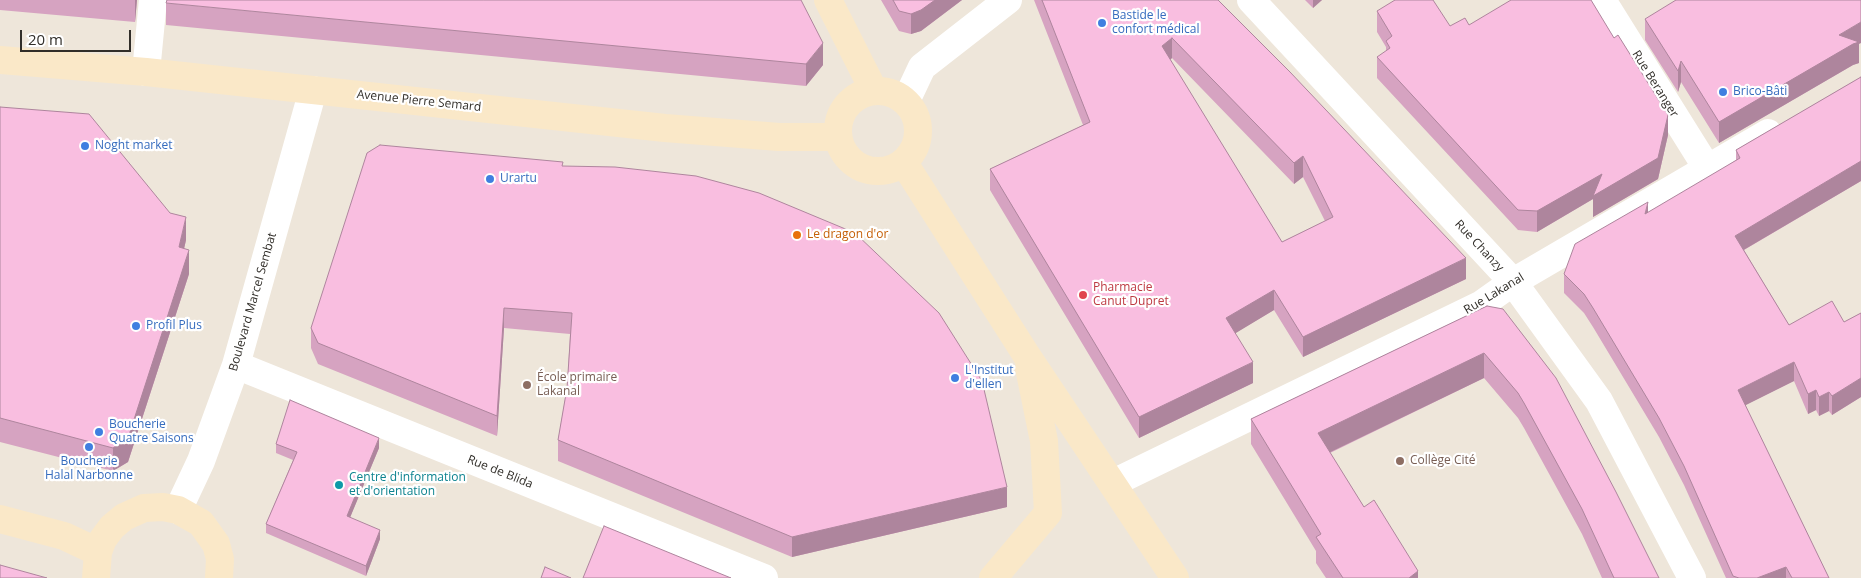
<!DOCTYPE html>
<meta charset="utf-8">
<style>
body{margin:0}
#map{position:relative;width:1861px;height:578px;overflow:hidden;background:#eee6da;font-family:"Open Sans",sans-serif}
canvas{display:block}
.scale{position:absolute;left:20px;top:30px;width:111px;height:22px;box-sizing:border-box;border:2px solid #312e29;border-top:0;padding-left:6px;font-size:15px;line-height:18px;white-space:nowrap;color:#312e29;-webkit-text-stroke:4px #fff;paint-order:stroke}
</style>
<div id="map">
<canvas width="1861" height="578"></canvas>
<div class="scale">20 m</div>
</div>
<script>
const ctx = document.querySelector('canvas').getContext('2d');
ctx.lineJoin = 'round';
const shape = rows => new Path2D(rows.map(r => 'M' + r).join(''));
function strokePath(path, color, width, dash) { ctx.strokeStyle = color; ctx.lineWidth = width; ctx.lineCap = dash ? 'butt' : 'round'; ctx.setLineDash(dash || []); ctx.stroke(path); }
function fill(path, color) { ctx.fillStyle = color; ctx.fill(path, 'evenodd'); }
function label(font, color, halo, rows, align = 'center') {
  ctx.font = font + ' "Open Sans",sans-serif'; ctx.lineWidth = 4.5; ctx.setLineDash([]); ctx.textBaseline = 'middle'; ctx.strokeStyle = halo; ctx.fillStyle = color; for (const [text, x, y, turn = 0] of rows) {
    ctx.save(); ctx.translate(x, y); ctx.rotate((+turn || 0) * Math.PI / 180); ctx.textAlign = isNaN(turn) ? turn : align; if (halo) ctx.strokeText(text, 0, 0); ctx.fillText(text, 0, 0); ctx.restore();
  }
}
const street = shape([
 [1251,0,1513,282,1599,401,1692,578],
 [1602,0,1707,168],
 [146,72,153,0],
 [906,101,922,67,1008,0],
 [236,365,764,578],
 [1113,483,1482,304,1513,282,1768,133],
 [178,510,201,461,236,365,313,90]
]);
const secondary = shape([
 [828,0,874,91],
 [0,60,146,72,665,128,779,137,838,137],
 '838 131a40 40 0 1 1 80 0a40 40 0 1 1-80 0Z',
 [904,163,1027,356,1175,578],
 [0,519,64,536,98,552],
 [96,578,98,552,103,539,112,527,124,517,144,508,163,507,178,510,201,523,216,544,220,559,219,578],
 [993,578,1048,513,1044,441,1029,368]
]);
const wall = shape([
 [0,0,137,0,135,22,0,10],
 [881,0,962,0,921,31,911,34,899,31],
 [1034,0,1218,0,1466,279,1303,357,1274,310,1235,333,1253,383,1139,438,990,190,990,169,1083,125],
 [1172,58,1294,184,1303,177,1325,221,1282,242,1170,60],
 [1305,0,1322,0,1313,8],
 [166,3,823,65,806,86,166,25],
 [1377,11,1450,26,1469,25,1668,135,1658,179,1593,217,1593,199,1537,232,1518,230,1377,78,1377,57,1386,51,1386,47,1377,32],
 [1645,19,1859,44,1859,63,1853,65,1719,143,1681,82,1678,92,1645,40],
 [1861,77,1861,181,1744,250,1789,325,1844,322,1861,313,1861,397,1832,415,1829,411,1819,416,1816,410,1808,414,1794,381,1745,405,1829,578,1726,578,1684,485,1659,437,1593,327,1584,313,1564,293,1564,274,1736,160,1736,150],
 [0,107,186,240,184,249,189,274,128,462,113,471,0,442],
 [563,166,1007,507,792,557,558,461,558,440,567,388,570,334,504,328,497,436,318,364,311,348,311,328],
 [1487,306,1659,578,1602,578,1582,534,1524,428,1518,418,1484,378,1330,453,1364,507,1418,578,1326,578,1316,563,1316,551,1251,444,1251,419],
 [276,444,379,448,350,517,380,539,366,576,266,533,266,524,293,460,276,453]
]);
const shadedWall = shape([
 [135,0,137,0,135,22],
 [935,0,962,0,921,31,911,34,911,14],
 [1313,0,1322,0,1313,8],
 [1861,22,1861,43,1859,44,1859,63,1853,65,1719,143,1719,122,1839,35],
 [1172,38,1172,58,1162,67,1162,46],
 [823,43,823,65,806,86,806,64],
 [1681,61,1681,82,1678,92,1678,71],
 [1668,115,1668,135,1658,179,1593,217,1593,199,1537,232,1537,211],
 [1303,156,1303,177,1294,184,1294,163],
 [1861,161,1861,181,1735,255,1735,236],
 [1648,202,1648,221,1645,214],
 [186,217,186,240,179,271,179,247],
 [189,250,189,274,128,462,113,471,113,448],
 [1466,258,1466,279,1303,357,1303,337],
 [1274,290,1274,310,1226,339,1226,318],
 [504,308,504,328,497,436,497,416],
 [1484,353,1484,378,1318,458,1318,433],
 [1253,362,1253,383,1139,438,1139,417],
 [1794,362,1794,381,1738,409,1738,390],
 [1861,378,1861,397,1832,415,1832,396],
 [1816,390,1816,410,1808,414,1808,394],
 [1829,392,1829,411,1819,416,1819,397],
 [379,438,379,448,347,525,347,516],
 [1007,487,1007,507,792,557,792,537],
 [380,530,380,539,366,576,366,566],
 [1786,567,1786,578,1757,578],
 [1418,571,1418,578,1409,578]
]);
const building = shape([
 [167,0,801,0,823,43,806,64,166,3,167,0],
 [893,0,935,0,921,10,911,14,899,11,893,0],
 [1042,0,1218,0,1290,72,1466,258,1303,337,1274,290,1226,318,1253,362,1139,417,990,169,1090,122,1042,0],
 [1172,38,1294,163,1303,156,1333,217,1282,242,1162,46,1172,38],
 [1395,0,1433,0,1450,26,1465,18,1469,25,1511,0,1591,0,1614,38,1618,35,1668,115,1658,158,1593,196,1602,174,1537,211,1518,210,1377,57,1390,48,1386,41,1392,36,1377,11,1395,0],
 [1676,0,1861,0,1861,22,1839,35,1859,42,1853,44,1719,122,1681,61,1678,71,1645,19,1676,0],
 [1861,77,1861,161,1735,236,1789,325,1832,301,1844,322,1861,313,1861,378,1832,396,1829,392,1819,397,1816,390,1808,394,1794,362,1738,390,1829,578,1792,578,1786,567,1757,578,1739,578,1733,576,1684,466,1659,418,1593,308,1584,294,1564,274,1575,244,1648,202,1645,214,1740,158,1736,150,1861,77],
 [0,107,89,114,170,213,186,217,179,247,189,250,128,438,113,448,0,418,0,107],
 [380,145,563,162,562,166,615,167,696,176,759,193,855,233,939,313,982,381,1007,487,792,537,558,440,567,388,572,313,504,308,497,416,318,343,311,328,367,153,380,145],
 [1487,306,1503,309,1556,378,1616,492,1659,578,1614,578,1582,509,1524,403,1518,393,1484,353,1318,433,1364,507,1374,500,1418,571,1409,578,1343,578,1316,537,1321,534,1251,419,1487,306],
 [290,400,379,438,347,516,380,530,366,566,266,524,297,452,276,444,290,400],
 [604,526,731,578,583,578,604,526],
 [0,565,47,578,0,578,0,565],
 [545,567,571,578,541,578,545,567]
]);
const markers = [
 [1102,23,5,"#3f7fe0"],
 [1723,92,5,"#3f7fe0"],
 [85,146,5,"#3f7fe0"],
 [490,179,5,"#3f7fe0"],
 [797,235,5,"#e8710a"],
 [1083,295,5,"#e0444e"],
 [136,326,5,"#3f7fe0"],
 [955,378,5,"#3f7fe0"],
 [527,385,5,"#8d6e63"],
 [99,432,5,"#3f7fe0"],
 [89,447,5,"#3f7fe0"],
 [1400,461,5,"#8d6e63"],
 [339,485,5,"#0f9aa8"]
];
const shopNames = [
 ["Bastide le",1112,16],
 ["confort médical",1112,30],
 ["Brico-Bâti",1733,92],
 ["Noght market",95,146],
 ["Urartu",500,179],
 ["Profil Plus",146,326],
 ["L'Institut",965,371],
 ["d'ellen",965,385],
 ["Boucherie",109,425],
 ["Quatre Saisons",109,439],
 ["Boucherie",89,462,"center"],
 ["Halal Narbonne",89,476,"center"]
];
const streetNames = [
 ["Rue Beranger",1655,84,58],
 ["Avenue Pierre Semard",419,101,6],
 ["Rue Chanzy",1479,246,47],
 ["Rue Lakanal",1494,294,-31],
 ["Boulevard Marcel Sembat",253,302,-74],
 ["Rue de Blida",500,472,22]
];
const foodNames = [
 ["Le dragon d'or",807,235]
];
const healthNames = [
 ["Pharmacie",1093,288],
 ["Canut Dupret",1093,302]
];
const educationNames = [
 ["École primaire",537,378],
 ["Lakanal",537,392],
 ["Collège Cité",1410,461]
];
const cultureNames = [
 ["Centre d'information",349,478],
 ["et d'orientation",349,492]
];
strokePath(street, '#fff', 28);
strokePath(secondary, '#fae8c8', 28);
fill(wall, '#d6a3c1');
fill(shadedWall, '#ae859d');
fill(building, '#f9bee0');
strokePath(building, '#ae859d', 1);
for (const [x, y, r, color] of markers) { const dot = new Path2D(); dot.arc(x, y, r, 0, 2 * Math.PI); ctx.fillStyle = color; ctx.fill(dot); strokePath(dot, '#fff', 2); }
label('12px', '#366cbe', '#fff', shopNames, 'left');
label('12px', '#312e29', '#fff', streetNames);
label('12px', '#c56008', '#fff', foodNames, 'left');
label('12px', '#be3a42', '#fff', healthNames, 'left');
label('12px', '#785e54', '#fff', educationNames, 'left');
label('12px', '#0d838f', '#fff', cultureNames, 'left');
</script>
